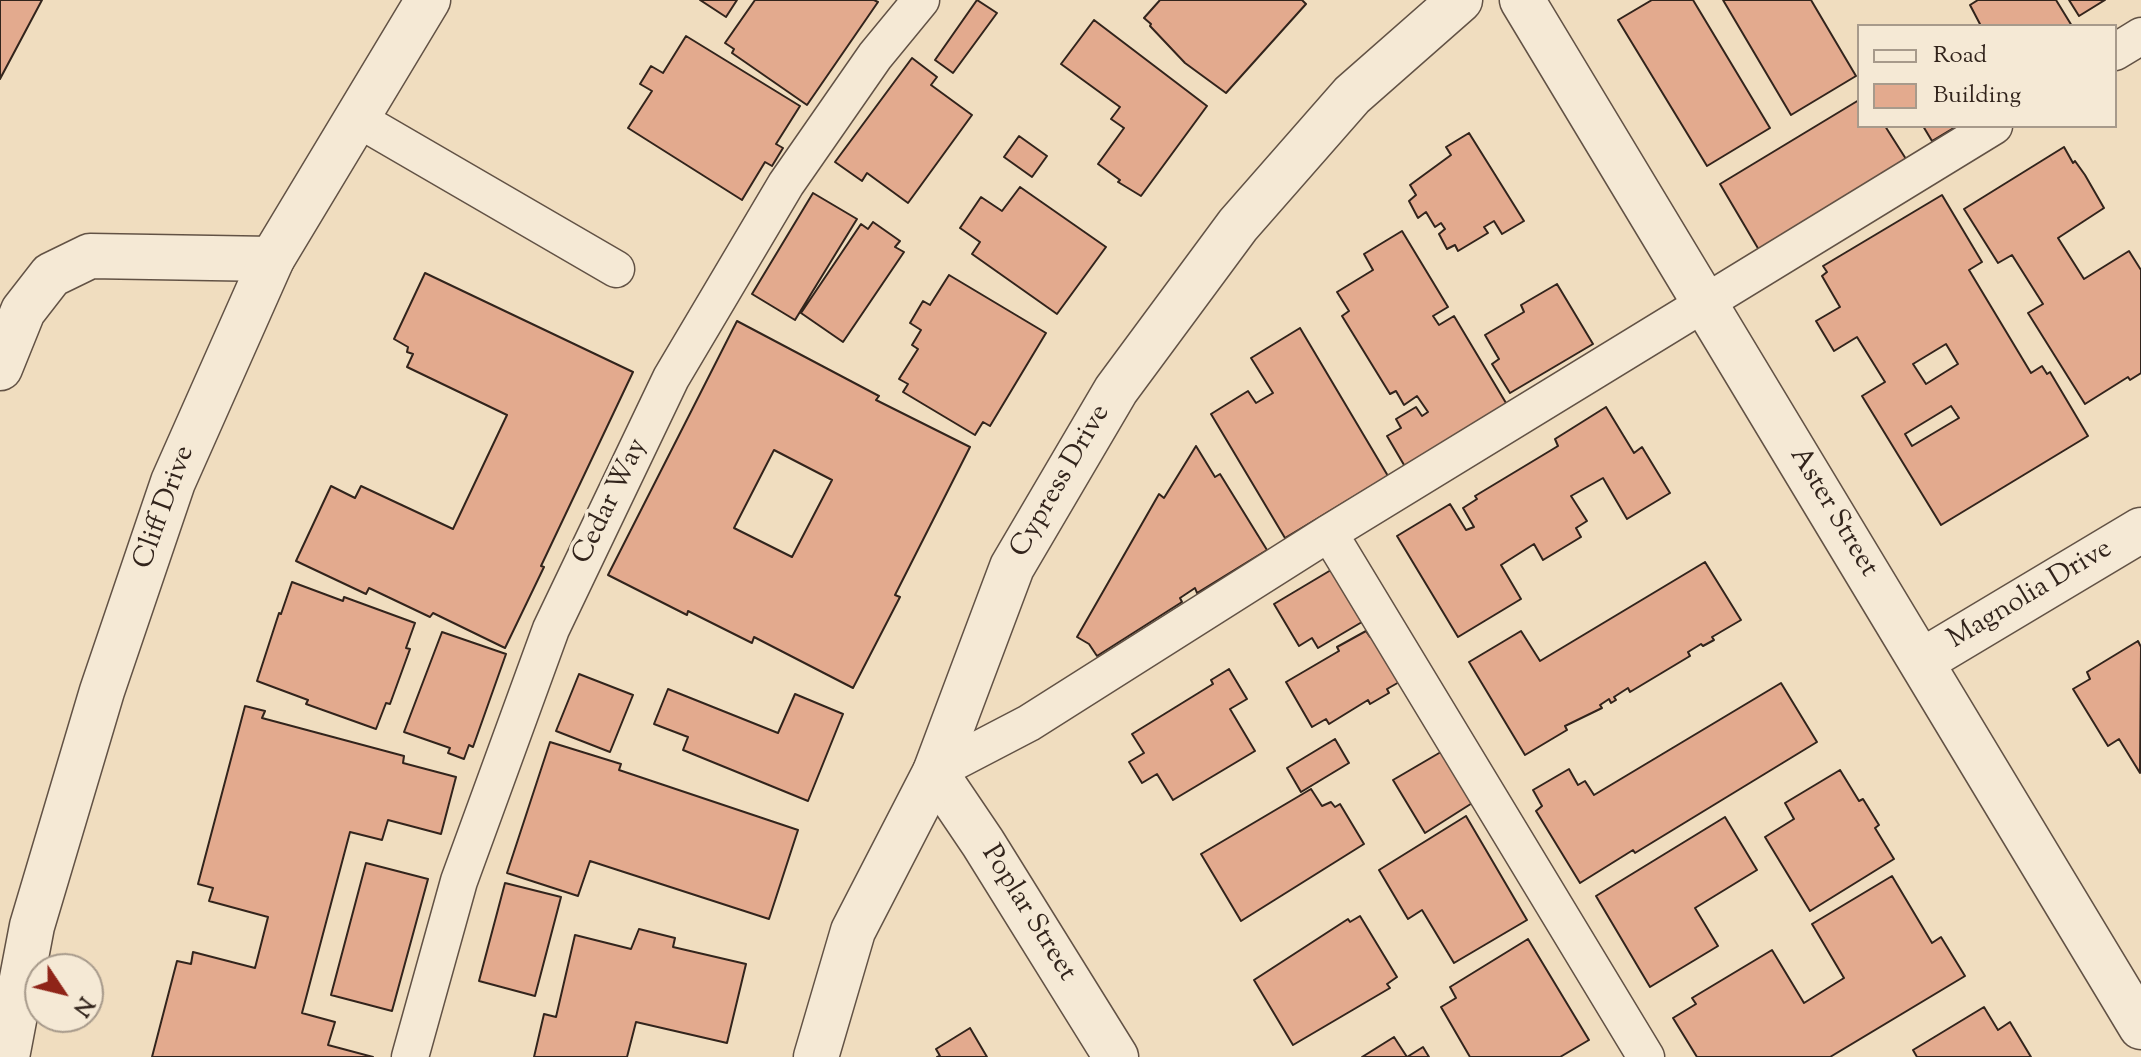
<!DOCTYPE html>
<style>
body{margin:0}
#map{position:relative;width:2141px;height:1057px;overflow:hidden;background:#f0ddbf;font-family:"Sorts Mill Goudy",serif}
canvas{display:block}
.legend{position:absolute;left:1857px;top:24px;width:260px;height:104px;box-sizing:border-box;background:#f5e9d5;border:2px solid #a79a8b;margin:0;padding:10px 14px;list-style:none;font-size:24px;color:#32241c}
.legend li{display:flex;align-items:center;gap:16px;height:40px}
.legend b{width:40px;border:2px solid #a79a8b}
.north{position:absolute;left:24px;top:953px;width:80px;height:80px;box-sizing:border-box;background:#f5e9d5;border:2px solid #a79a8b;border-radius:50%;rotate:125deg;font-size:22px;font-weight:700;line-height:32px;text-align:center;color:#32241c}
.north::after{content:'';display:block;margin:auto;width:28px;height:36px;background:#8f2418;clip-path:polygon(50% 0,100% 100%,50% 72%,0 100%)}
</style>
<div id="map">
<canvas width="2141" height="1057"></canvas>
<ul class="legend">
<li><b style="height:10px;background:#f5e9d5"></b>Road</li>
<li><b style="height:22px;background:#e3aa8e"></b>Building</li>
</ul>
<div class="north">N</div>
</div>
<script>
const ctx = document.querySelector('canvas').getContext('2d');
ctx.lineJoin = 'round';
function fill(path, color) { ctx.fillStyle = color; ctx.fill(path, 'evenodd'); }
const shape = rows => new Path2D(rows.map(r => 'M' + r).join(''));
function strokePath(path, color, width, dash) { ctx.strokeStyle = color; ctx.lineWidth = width; ctx.lineCap = dash ? 'butt' : 'round'; ctx.setLineDash(dash || []); ctx.stroke(path); }
function label(font, color, halo, rows, align = 'center') {
  ctx.font = font + ' "Sorts Mill Goudy",serif'; ctx.lineWidth = 7; ctx.setLineDash([]); ctx.textBaseline = 'middle'; ctx.strokeStyle = halo; ctx.fillStyle = color; for (const [text, x, y, turn = 0] of rows) {
    ctx.save(); ctx.translate(x, y); ctx.rotate((+turn || 0) * Math.PI / 180); ctx.textAlign = isNaN(turn) ? turn : align; if (halo) ctx.strokeText(text, 0, 0); ctx.fillText(text, 0, 0); ctx.restore();
  }
}
const building = shape([
 [0,0,42,0,0,79,0,0],
 [700,0,737,0,726,17,700,0],
 [755,0,874,0,878,2,807,105,732,53,734,49,725,43,755,0],
 [977,0,997,13,953,73,935,60,977,0],
 [1160,0,1302,0,1306,4,1226,93,1185,63,1150,26,1151,24,1144,18,1160,0],
 [1652,0,1693,0,1770,128,1707,166,1618,20,1652,0],
 [1723,0,1811,0,1856,76,1791,115,1723,0],
 [1978,0,2056,0,2072,26,1981,26,1970,5,1978,0],
 [2069,0,2105,0,2079,16,2069,0],
 [1094,20,1207,106,1141,196,1118,182,1120,180,1098,164,1124,128,1111,119,1120,107,1061,64,1094,20],
 [686,36,800,106,776,144,783,148,772,166,765,162,742,200,628,128,652,91,640,84,651,66,663,73,686,36],
 [912,58,937,77,931,85,972,115,908,203,867,173,862,181,835,162,912,58],
 [1859,100,1859,126,1885,126,1906,159,1759,250,1720,184,1859,100],
 [1923,126,1957,126,1932,141,1923,126],
 [1469,133,1524,221,1502,234,1494,221,1484,227,1488,233,1458,251,1455,245,1447,249,1439,234,1445,229,1441,223,1435,227,1426,212,1418,218,1409,201,1416,195,1410,185,1451,155,1446,147,1469,133],
 [1019,136,1047,156,1032,177,1004,157,1019,136],
 [2064,147,2073,163,2075,161,2085,175,2104,208,2058,238,2084,279,2129,251,2141,270,2141,373,2130,380,2128,377,2085,404,2028,313,2043,304,2012,255,1998,263,1964,209,2064,147],
 [1020,187,1106,247,1057,314,972,254,980,242,960,228,981,197,1002,211,1020,187],
 [813,193,857,219,795,320,752,294,813,193],
 [1942,195,1982,262,1969,270,2031,373,2042,366,2047,374,2050,372,2088,436,1941,525,1862,396,1885,382,1857,337,1834,351,1816,321,1840,307,1822,276,1827,272,1823,266,1942,195],
 [1946,344,1958,364,1926,384,1913,364,1946,344],
 [1951,406,1959,418,1912,446,1905,434,1951,406],
 [873,222,900,241,895,247,904,252,843,342,801,313,861,224,868,229,873,222],
 [1402,231,1448,307,1433,316,1439,325,1454,316,1509,408,1407,470,1387,436,1401,428,1396,419,1416,407,1422,416,1428,412,1417,396,1404,405,1396,391,1390,394,1342,316,1349,311,1337,292,1373,270,1364,254,1402,231],
 [425,273,633,372,541,566,544,567,505,648,433,613,430,617,369,588,366,594,296,561,331,486,355,498,361,486,453,529,507,415,407,367,413,354,407,352,408,347,394,339,425,273],
 [949,275,1046,333,990,426,983,422,975,435,903,392,908,384,899,379,918,349,912,345,921,330,910,323,923,301,930,305,949,275],
 [1557,284,1593,344,1510,393,1492,364,1499,359,1485,335,1524,312,1521,305,1557,284],
 [737,321,879,396,876,400,970,447,895,595,900,597,853,688,754,637,752,643,688,611,687,615,608,575,737,321],
 [774,450,832,480,792,557,734,528,774,450],
 [1300,328,1388,476,1285,538,1211,414,1248,391,1256,403,1273,393,1251,358,1300,328],
 [1606,407,1634,453,1642,447,1670,493,1627,519,1603,478,1571,496,1587,521,1576,528,1581,537,1543,560,1534,544,1501,565,1521,599,1458,637,1397,536,1450,504,1466,530,1474,527,1463,508,1477,499,1475,496,1558,446,1555,439,1606,407],
 [1196,446,1215,477,1220,474,1267,550,1197,593,1195,588,1180,598,1182,602,1097,656,1089,644,1077,637,1159,494,1164,498,1196,446],
 [1705,562,1741,620,1712,637,1714,640,1703,646,1701,644,1688,652,1690,656,1630,692,1628,688,1614,697,1616,700,1611,703,1609,699,1600,705,1602,708,1565,726,1567,730,1525,755,1469,662,1521,631,1540,661,1705,562],
 [1331,570,1362,622,1318,648,1312,638,1299,646,1274,604,1331,570],
 [292,582,343,601,344,597,415,623,406,648,410,649,390,704,386,703,376,729,306,704,308,700,257,681,279,613,281,614,292,582],
 [1366,631,1370,637,1375,635,1401,681,1387,689,1389,693,1370,704,1368,700,1329,724,1326,719,1312,727,1286,682,1339,651,1337,647,1366,631],
 [442,632,506,654,473,747,469,745,464,759,448,753,450,748,404,732,442,632],
 [2138,641,2141,647,2140,773,2119,739,2108,746,2073,689,2090,679,2087,672,2138,641],
 [1229,669,1247,699,1230,709,1255,751,1173,800,1157,774,1142,783,1129,762,1144,753,1132,734,1213,684,1211,680,1229,669],
 [579,674,633,695,610,752,556,731,579,674],
 [1781,683,1817,742,1635,853,1633,850,1580,883,1536,811,1542,806,1533,790,1569,769,1578,785,1585,781,1594,795,1781,683],
 [668,689,778,733,795,694,843,714,808,801,683,750,688,737,654,724,668,689],
 [245,706,265,711,262,718,404,756,403,763,456,777,441,834,388,820,382,840,350,832,302,1013,335,1022,328,1045,373,1057,152,1057,177,961,191,964,193,952,255,968,268,917,209,901,213,888,198,884,245,706],
 [1335,739,1349,763,1301,792,1287,768,1335,739],
 [550,742,621,764,619,770,798,830,769,919,590,861,578,896,507,873,550,742],
 [1446,749,1477,800,1425,833,1393,780,1446,749],
 [1840,770,1859,801,1863,799,1879,825,1875,828,1894,859,1810,911,1765,837,1794,819,1785,803,1840,770],
 [1311,789,1322,806,1331,802,1335,807,1340,804,1364,844,1241,921,1201,854,1311,789],
 [1466,816,1527,920,1454,963,1422,910,1408,919,1379,870,1466,816],
 [1725,817,1757,870,1695,908,1718,946,1650,987,1596,896,1725,817],
 [366,863,428,879,392,1011,331,995,366,863],
 [1892,876,1932,943,1941,937,1965,976,1830,1057,1697,1057,1673,1018,1696,1004,1692,998,1772,950,1804,1003,1844,978,1812,924,1892,876],
 [505,883,561,897,535,996,479,981,505,883],
 [1360,916,1397,977,1387,984,1390,988,1293,1045,1254,980,1348,919,1350,922,1360,916],
 [639,929,675,938,673,947,746,964,727,1043,636,1022,627,1057,534,1057,544,1014,556,1017,575,935,631,949,639,929],
 [1528,939,1589,1040,1560,1057,1470,1057,1441,1007,1456,998,1450,987,1528,939],
 [1984,1007,1998,1030,2010,1022,2031,1057,1917,1057,1913,1050,1984,1007],
 [970,1028,987,1057,937,1057,940,1056,936,1049,970,1028],
 [1394,1037,1407,1057,1423,1047,1429,1057,1362,1057,1394,1037]
]);
const service = shape([
 [2115,52,2141,36],
 [356,118,616,269],
 [1329,533,1646,1057],
 [935,772,1029,723,1329,533,1994,126],
 [410,1057,459,881,551,629,671,378,786,184,875,56,921,0]
]);
const minor = shape([
 [1522,0,2141,1027],
 [0,368,23,311,51,275,90,256,272,259],
 [1922,661,2141,530],
 [935,772,983,843,1116,1057]
]);
const tertiary = shape([
 [7,1057,32,926,102,691,173,482,272,259,428,0],
 [816,1057,853,931,935,772,1012,567,1116,390,1238,225,1352,95,1460,0]
]);
const streetNames = [
 ["Cypress Drive",1062,482,-60],
 ["Cedar Way",612,502,-64],
 ["Cliff Drive",166,508,-70],
 ["Aster Street",1832,513,59],
 ["Magnolia Drive",2031,596,-31],
 ["Poplar Street",1027,914,58]
];
fill(building, '#e3aa8e');
strokePath(building, '#32241c', 2);
strokePath(service, '#625245', 39);
strokePath(minor, '#625245', 47);
strokePath(tertiary, '#625245', 47);
strokePath(service, '#f5e9d5', 36);
strokePath(minor, '#f5e9d5', 44);
strokePath(tertiary, '#f5e9d5', 44);
label('28px', '#32241c', '#f5e9d5', streetNames);
</script>
